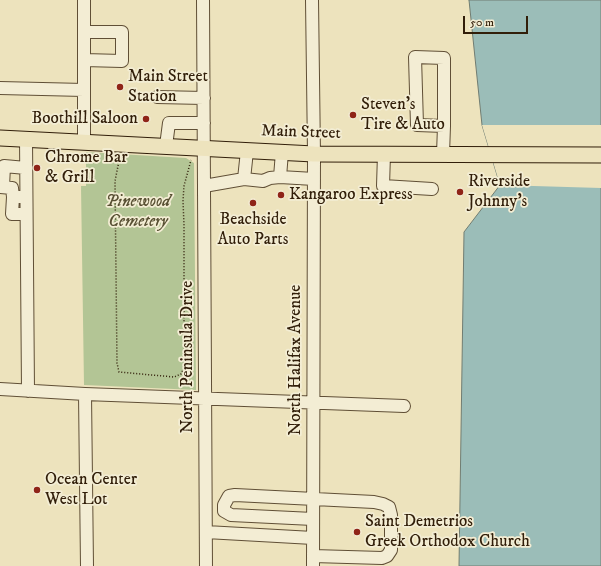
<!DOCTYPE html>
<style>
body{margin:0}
#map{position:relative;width:601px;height:566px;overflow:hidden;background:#ede3bd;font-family:"IM FELL DW Pica",serif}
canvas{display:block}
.scale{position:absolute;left:463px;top:16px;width:65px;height:18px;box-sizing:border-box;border:2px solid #311e09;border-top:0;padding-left:5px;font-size:12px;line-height:14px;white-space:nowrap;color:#311e09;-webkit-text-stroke:3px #f3edd4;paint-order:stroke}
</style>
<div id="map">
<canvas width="601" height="566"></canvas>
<div class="scale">50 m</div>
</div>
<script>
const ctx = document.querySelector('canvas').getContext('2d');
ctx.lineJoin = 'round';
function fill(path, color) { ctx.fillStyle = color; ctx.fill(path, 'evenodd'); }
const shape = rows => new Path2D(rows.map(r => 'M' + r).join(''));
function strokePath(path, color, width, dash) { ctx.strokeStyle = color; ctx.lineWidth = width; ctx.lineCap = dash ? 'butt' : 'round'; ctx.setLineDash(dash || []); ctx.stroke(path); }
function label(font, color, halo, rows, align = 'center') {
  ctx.font = font + ' "IM FELL DW Pica",serif'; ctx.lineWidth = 3.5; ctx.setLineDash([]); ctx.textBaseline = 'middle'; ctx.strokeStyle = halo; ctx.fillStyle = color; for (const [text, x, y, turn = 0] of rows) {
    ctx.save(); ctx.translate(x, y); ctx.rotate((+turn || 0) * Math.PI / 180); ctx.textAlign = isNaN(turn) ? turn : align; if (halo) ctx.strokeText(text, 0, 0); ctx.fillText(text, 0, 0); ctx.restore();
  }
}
const green = shape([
 [86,152,186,158,194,163,196,390,84,385,81,186,86,186]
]);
const water = shape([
 [469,0,601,0,601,566,459,566,464,232,500,185,482,125,469,0]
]);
const pier = shape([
 [482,125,601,125,601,188,500,185]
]);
const path = shape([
 [120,156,115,181,117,363,119,372,174,377,181,374,184,368,184,225,183,201,184,186,191,160]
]);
const minor = shape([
 [84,0,84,142],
 [203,0,206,566],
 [312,0,314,154,313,566],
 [84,60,122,61,122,32,84,32],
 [0,88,84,90],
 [157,97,204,98],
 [26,139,28,391],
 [166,146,169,123,204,123],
 [384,154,383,186,432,189],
 [443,154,444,126,444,58,415,57,417,125,444,126],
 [280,177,282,152],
 [244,179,247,151],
 [204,186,244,179,263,181,270,178,280,177,314,179],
 [0,187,12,188,13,197,26,197],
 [3,187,4,166,26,168],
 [13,197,12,214,26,214],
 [0,389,85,394,404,406],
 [85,394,87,566],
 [313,519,231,515,224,511,224,505,229,496,235,495,374,502,383,504,389,507,391,515,391,550,387,556,382,558,313,556],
 [206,532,313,538]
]);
const major = shape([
 [0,138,314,154,601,155]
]);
const markers = [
 [120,87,4,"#8f2418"],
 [353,115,4,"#8f2418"],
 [146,119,4,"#8f2418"],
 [37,168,4,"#8f2418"],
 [460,192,4,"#8f2418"],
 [281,195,4,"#8f2418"],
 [253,203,4,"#8f2418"],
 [37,490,4,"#8f2418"],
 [357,532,4,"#8f2418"]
];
const poiNames = [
 ["Main Street",128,77],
 ["Station",128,97],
 ["Steven's",361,105],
 ["Tire & Auto",361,125],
 ["Boothill Saloon",138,119,"right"],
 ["Chrome Bar",45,158],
 ["& Grill",45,178],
 ["Riverside",468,182],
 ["Johnny's",468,202],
 ["Kangaroo Express",289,195],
 ["Beachside",253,220,"center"],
 ["Auto Parts",253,240,"center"],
 ["Ocean Center",45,480],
 ["West Lot",45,500],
 ["Saint Demetrios",365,522],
 ["Greek Orthodox Church",365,542]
];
const streetNames = [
 ["Main Street",301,133,2],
 ["North Peninsula Drive",188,357,-90],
 ["North Halifax Avenue",296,360,-90]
];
const parkNames = [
 ["Pinewood",138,202],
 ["Cemetery",138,222]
];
fill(green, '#b3c595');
fill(water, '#9bbdb8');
strokePath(water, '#717d72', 1);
fill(pier, '#ede3bd');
strokePath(minor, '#604f36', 14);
strokePath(major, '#311e09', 17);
strokePath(path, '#311e09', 1.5, [1, 2]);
strokePath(minor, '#f3edd4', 12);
strokePath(major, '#ede3bd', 15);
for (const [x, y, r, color] of markers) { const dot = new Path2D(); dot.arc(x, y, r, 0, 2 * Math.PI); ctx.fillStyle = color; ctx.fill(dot); strokePath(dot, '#f3edd4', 1.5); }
label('17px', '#311e09', '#f3edd4', poiNames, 'left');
label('17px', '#311e09', '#f3edd4', streetNames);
label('italic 17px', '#585033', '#f3edd4', parkNames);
</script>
